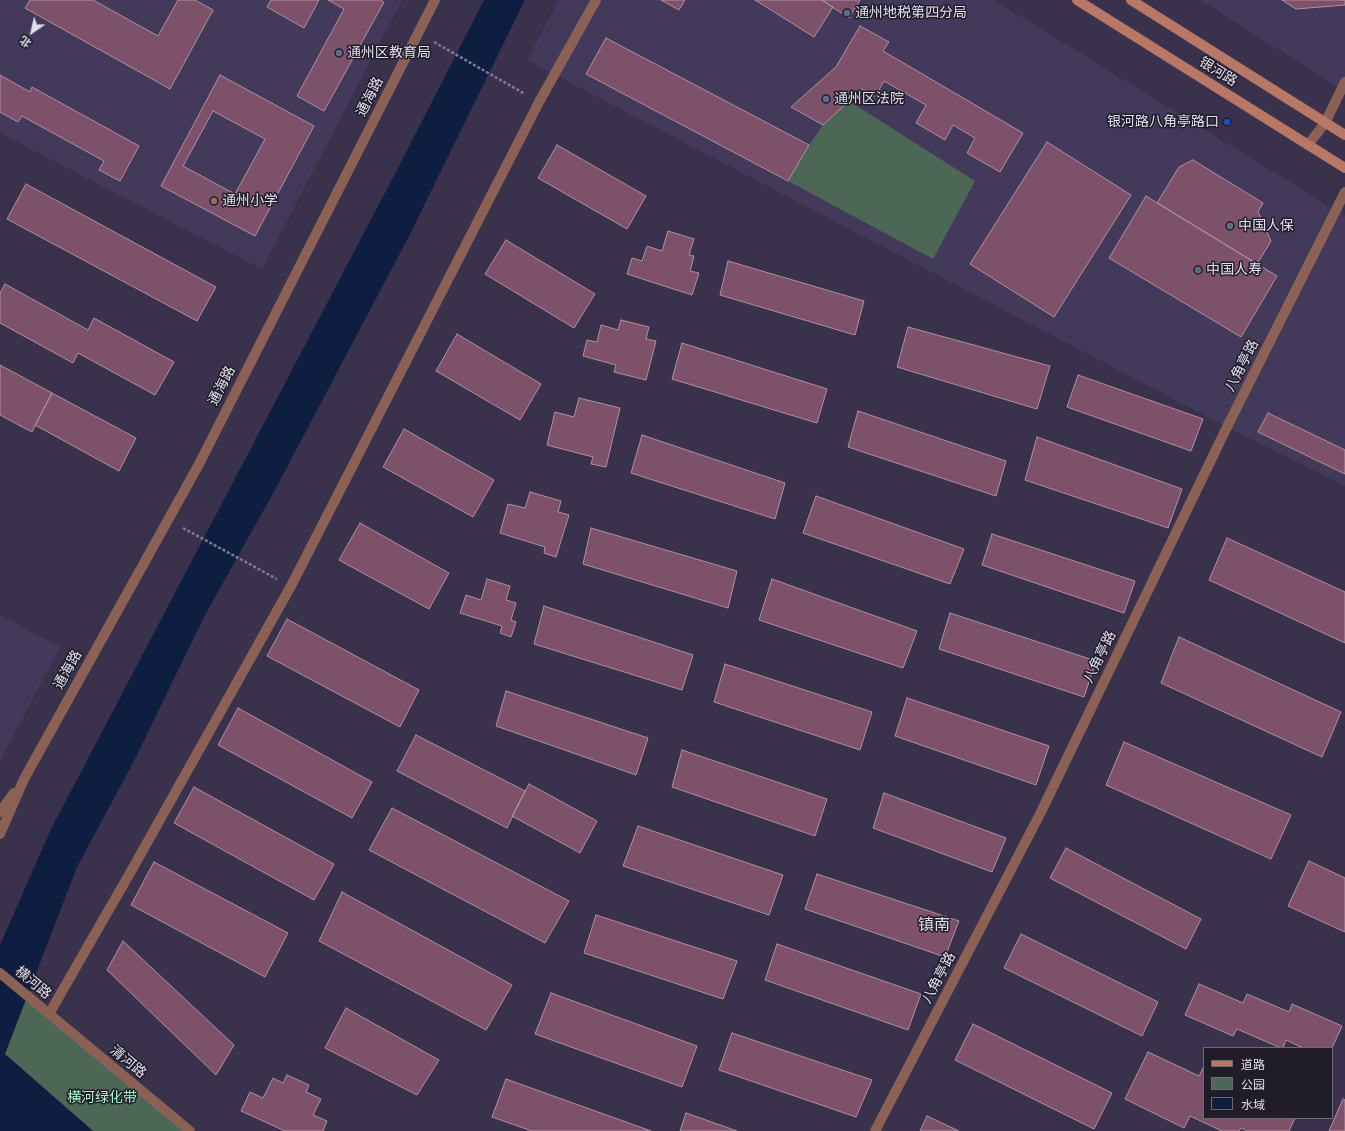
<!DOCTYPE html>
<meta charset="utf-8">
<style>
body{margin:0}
#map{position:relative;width:1345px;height:1131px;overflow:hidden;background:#3a324d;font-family:"PT Sans","Noto Sans SC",sans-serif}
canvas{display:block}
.legend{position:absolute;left:1203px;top:1047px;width:130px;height:72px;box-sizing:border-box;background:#201d29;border:1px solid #6d6a78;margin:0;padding:5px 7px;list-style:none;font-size:12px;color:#e1deef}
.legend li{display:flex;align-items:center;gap:8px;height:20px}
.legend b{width:20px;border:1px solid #6d6a78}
.north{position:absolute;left:12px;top:12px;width:40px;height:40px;-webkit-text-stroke:3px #201d29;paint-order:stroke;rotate:214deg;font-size:11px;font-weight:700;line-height:16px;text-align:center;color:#e1deef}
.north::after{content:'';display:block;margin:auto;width:14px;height:18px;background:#e1deef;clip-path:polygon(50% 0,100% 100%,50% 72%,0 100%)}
</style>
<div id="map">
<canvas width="1345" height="1131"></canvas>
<ul class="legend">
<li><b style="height:5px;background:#b97765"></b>道路</li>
<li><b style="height:11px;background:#4c6756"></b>公园</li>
<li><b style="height:11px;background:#0e1e41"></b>水域</li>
</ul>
<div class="north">北</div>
</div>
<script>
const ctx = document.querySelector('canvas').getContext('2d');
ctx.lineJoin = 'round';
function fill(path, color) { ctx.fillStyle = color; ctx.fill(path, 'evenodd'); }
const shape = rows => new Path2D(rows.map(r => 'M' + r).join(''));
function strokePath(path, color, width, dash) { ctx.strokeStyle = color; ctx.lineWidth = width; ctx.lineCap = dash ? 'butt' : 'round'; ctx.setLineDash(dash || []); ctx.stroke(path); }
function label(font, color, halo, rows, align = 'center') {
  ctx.font = font + ' "PT Sans","Noto Sans SC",sans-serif'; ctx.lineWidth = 3; ctx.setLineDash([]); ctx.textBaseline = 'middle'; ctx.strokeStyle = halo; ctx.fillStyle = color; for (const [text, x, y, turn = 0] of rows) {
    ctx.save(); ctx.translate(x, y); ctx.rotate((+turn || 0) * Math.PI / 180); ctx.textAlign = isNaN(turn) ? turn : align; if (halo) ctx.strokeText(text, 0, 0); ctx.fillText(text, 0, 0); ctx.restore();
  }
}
const built = shape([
 [0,0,402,0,262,269,0,133],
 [559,0,994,0,1345,216,1345,486,1227,427,527,60],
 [1200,0,1345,0,1345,82,1341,89],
 [0,615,60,647,0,761]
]);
const green = shape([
 [849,101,975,181,933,259,788,181,809,145,823,125],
 [0,974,190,1131,93,1131,0,1050]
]);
const water = shape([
 [484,0,525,0,408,238,276,488,204,617,135,759,77,867,5,1054,93,1131,0,1131,0,945,51,829,398,168]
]);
const building = shape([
 [30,0,93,0,158,36,178,0,195,0,213,10,170,89,25,8,30,0],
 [271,0,319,0,304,28,267,7,271,0],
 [328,0,380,0,384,2,324,111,297,96,344,9,328,0],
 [661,0,685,0,679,10,661,0],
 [755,0,822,0,833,7,814,37,755,0],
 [822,0,860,0,849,18,822,0],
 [1282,0,1345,0,1345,5,1296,9,1282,0],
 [860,26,889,42,883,51,1023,133,1000,172,967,153,975,138,953,125,945,140,916,123,926,105,884,81,875,97,862,89,823,125,791,107,836,67,860,26],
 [606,38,809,145,788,181,586,74,606,38],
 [0,75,30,92,32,87,139,146,120,181,99,170,104,161,22,116,18,122,0,112,0,75],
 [220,75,314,126,255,236,161,186,220,75],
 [213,111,265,139,235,194,183,166,213,111],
 [1047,142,1131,195,1054,317,970,264,1047,142],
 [557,145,646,196,627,229,538,178,557,145],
 [1193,160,1263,203,1258,212,1271,241,1257,264,1157,203,1179,167,1193,160],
 [26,184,216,287,197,321,7,219,26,184],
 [1146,196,1277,276,1241,337,1109,258,1146,196],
 [668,231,694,239,689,255,694,256,690,271,699,273,692,295,627,274,632,258,642,261,647,246,662,251,668,231],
 [506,240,595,294,574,328,485,274,506,240],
 [728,261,864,301,855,335,720,295,728,261],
 [5,284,88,330,94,318,174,362,155,395,78,353,73,363,0,323,0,293,5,284],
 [621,320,649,327,646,339,656,341,646,380,614,372,616,365,583,356,587,340,597,342,601,325,618,330,621,320],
 [908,327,1050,366,1037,409,897,367,908,327],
 [457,334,541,384,520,420,436,371,457,334],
 [682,343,827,389,817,423,672,379,682,343],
 [0,365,52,393,32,432,0,415,0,365],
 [1078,375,1203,419,1191,451,1067,407,1078,375],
 [52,393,136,438,119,471,35,425,52,393],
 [579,398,620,408,606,467,591,464,593,457,547,445,555,412,574,417,579,398],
 [858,411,1006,461,996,496,848,447,858,411],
 [1268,413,1345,450,1345,474,1258,432,1268,413],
 [404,429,494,480,473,517,383,467,404,429],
 [642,435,785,483,775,519,631,473,642,435],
 [1037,437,1182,489,1168,528,1025,480,1037,437],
 [530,492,561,501,558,512,569,515,556,557,544,553,545,547,500,533,508,504,525,508,530,492],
 [816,496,964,549,950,584,803,533,816,496],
 [360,523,449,573,429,609,339,560,360,523],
 [591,528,737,571,728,608,583,564,591,528],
 [992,534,1135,581,1124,613,982,565,992,534],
 [1227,538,1345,592,1345,643,1209,580,1227,538],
 [487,579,510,586,506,600,516,603,511,620,516,622,511,637,500,633,502,626,460,613,466,595,481,600,487,579],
 [772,579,917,631,903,668,759,620,772,579],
 [544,606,693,655,682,690,534,644,544,606],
 [950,613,1096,661,1084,697,939,649,950,613],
 [287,619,419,690,400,727,267,656,287,619],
 [1179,637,1341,712,1322,757,1161,683,1179,637],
 [725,664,872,712,860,750,714,702,725,664],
 [506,691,648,738,636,775,496,726,506,691],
 [907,698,1049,746,1036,785,895,736,907,698],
 [238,708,372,782,352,818,218,745,238,708],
 [416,735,525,791,507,828,397,771,416,735],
 [1124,742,1291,815,1271,859,1106,785,1124,742],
 [682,750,827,799,815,836,672,787,682,750],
 [529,784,597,821,580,853,512,816,529,784],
 [194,787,334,864,314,900,174,823,194,787],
 [884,793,1006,838,992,872,873,828,884,793],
 [392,808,569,901,545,943,369,850,392,808],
 [638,826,783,875,769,915,623,866,638,826],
 [1066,848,1201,919,1186,949,1050,878,1066,848],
 [1309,861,1345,878,1345,932,1288,906,1309,861],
 [154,862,288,933,265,977,131,905,154,862],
 [817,874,959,921,945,957,805,909,817,874],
 [342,892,512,985,486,1030,319,941,342,892],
 [596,915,737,961,723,999,584,953,596,915],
 [1021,934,1158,1002,1142,1036,1004,968,1021,934],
 [123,941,234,1045,216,1075,107,970,123,941],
 [777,944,921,994,908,1030,765,980,777,944],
 [1199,984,1243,1003,1247,994,1289,1012,1292,1004,1342,1026,1332,1048,1303,1048,1286,1040,1283,1048,1281,1048,1237,1029,1233,1036,1185,1015,1199,984],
 [551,993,697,1046,682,1087,535,1034,551,993],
 [346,1008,439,1060,417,1095,325,1048,346,1008],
 [973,1024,1112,1093,1094,1129,955,1060,973,1024],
 [732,1033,872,1080,856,1117,719,1070,732,1033],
 [1148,1052,1199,1076,1204,1066,1204,1118,1295,1118,1289,1131,1247,1131,1241,1128,1239,1131,1222,1131,1190,1116,1184,1128,1125,1099,1148,1052],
 [287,1075,309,1085,306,1092,321,1099,313,1115,327,1121,323,1131,285,1131,241,1111,250,1092,263,1098,273,1078,283,1083,287,1075],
 [506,1079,651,1131,532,1131,492,1117,506,1079],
 [1343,1099,1345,1100,1345,1131,1329,1131,1343,1099],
 [686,1113,737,1131,680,1131,686,1113],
 [927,1116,959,1131,920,1131,927,1116]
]);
const path = shape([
 [434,42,525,94],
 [183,528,277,579]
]);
const service = shape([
 [49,1014,134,866,291,586,539,102,596,0]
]);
const minor = shape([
 [1308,145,1325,123,1345,82],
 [0,973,190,1131],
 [875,1131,1041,812,1227,427,1345,192]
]);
const tertiary = shape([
 [0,812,14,793],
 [0,834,24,779,198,466,435,0]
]);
const secondary = shape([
 [1077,0,1345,168],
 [1131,0,1345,135]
]);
const markers = [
 [847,13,4,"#5c6f8a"],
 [339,53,4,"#5c6f8a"],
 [826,99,4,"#5c6f8a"],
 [1227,122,4,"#1a4fb4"],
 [214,201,4,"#8d6e63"],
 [1230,226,4,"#5c6f8a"],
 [1198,270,4,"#5c6f8a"]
];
const poiNames = [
 ["通州地税第四分局",855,13],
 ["通州区教育局",347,53],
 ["通州区法院",834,99],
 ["银河路八角亭路口",1219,122,"right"],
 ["通州小学",222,201],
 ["中国人保",1238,226],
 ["中国人寿",1206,270]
];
const streetNames = [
 ["银河路",1218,72,32],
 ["通海路",370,97,-63],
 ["八角亭路",1242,366,-63],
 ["通海路",222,386,-63],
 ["八角亭路",1100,657,-64],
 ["通海路",68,670,-61],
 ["八角亭路",939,978,-62],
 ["横河路",33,983,40],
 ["清河路",128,1062,40]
];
const parkNames = [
 ["横河绿化带",102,1098]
];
const quarterNames = [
 ["镇南",934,925]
];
fill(built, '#433a5b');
fill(green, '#4c6756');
fill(water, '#0e1e41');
fill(building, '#7e516a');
strokePath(building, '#b190a1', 1);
strokePath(path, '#817b92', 2.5, [3, 2]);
strokePath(service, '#8b6155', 10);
strokePath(minor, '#8b6155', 10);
strokePath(tertiary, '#8b6155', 10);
strokePath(secondary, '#b97765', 10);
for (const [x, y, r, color] of markers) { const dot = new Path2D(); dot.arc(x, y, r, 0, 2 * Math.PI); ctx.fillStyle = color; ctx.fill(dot); strokePath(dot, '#201d29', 1.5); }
label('14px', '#e1deef', '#201d29', poiNames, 'left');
label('14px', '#e1deef', '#201d29', streetNames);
label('14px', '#a9f6c7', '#201d29', parkNames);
label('16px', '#e1deef', '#201d29', quarterNames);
</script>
